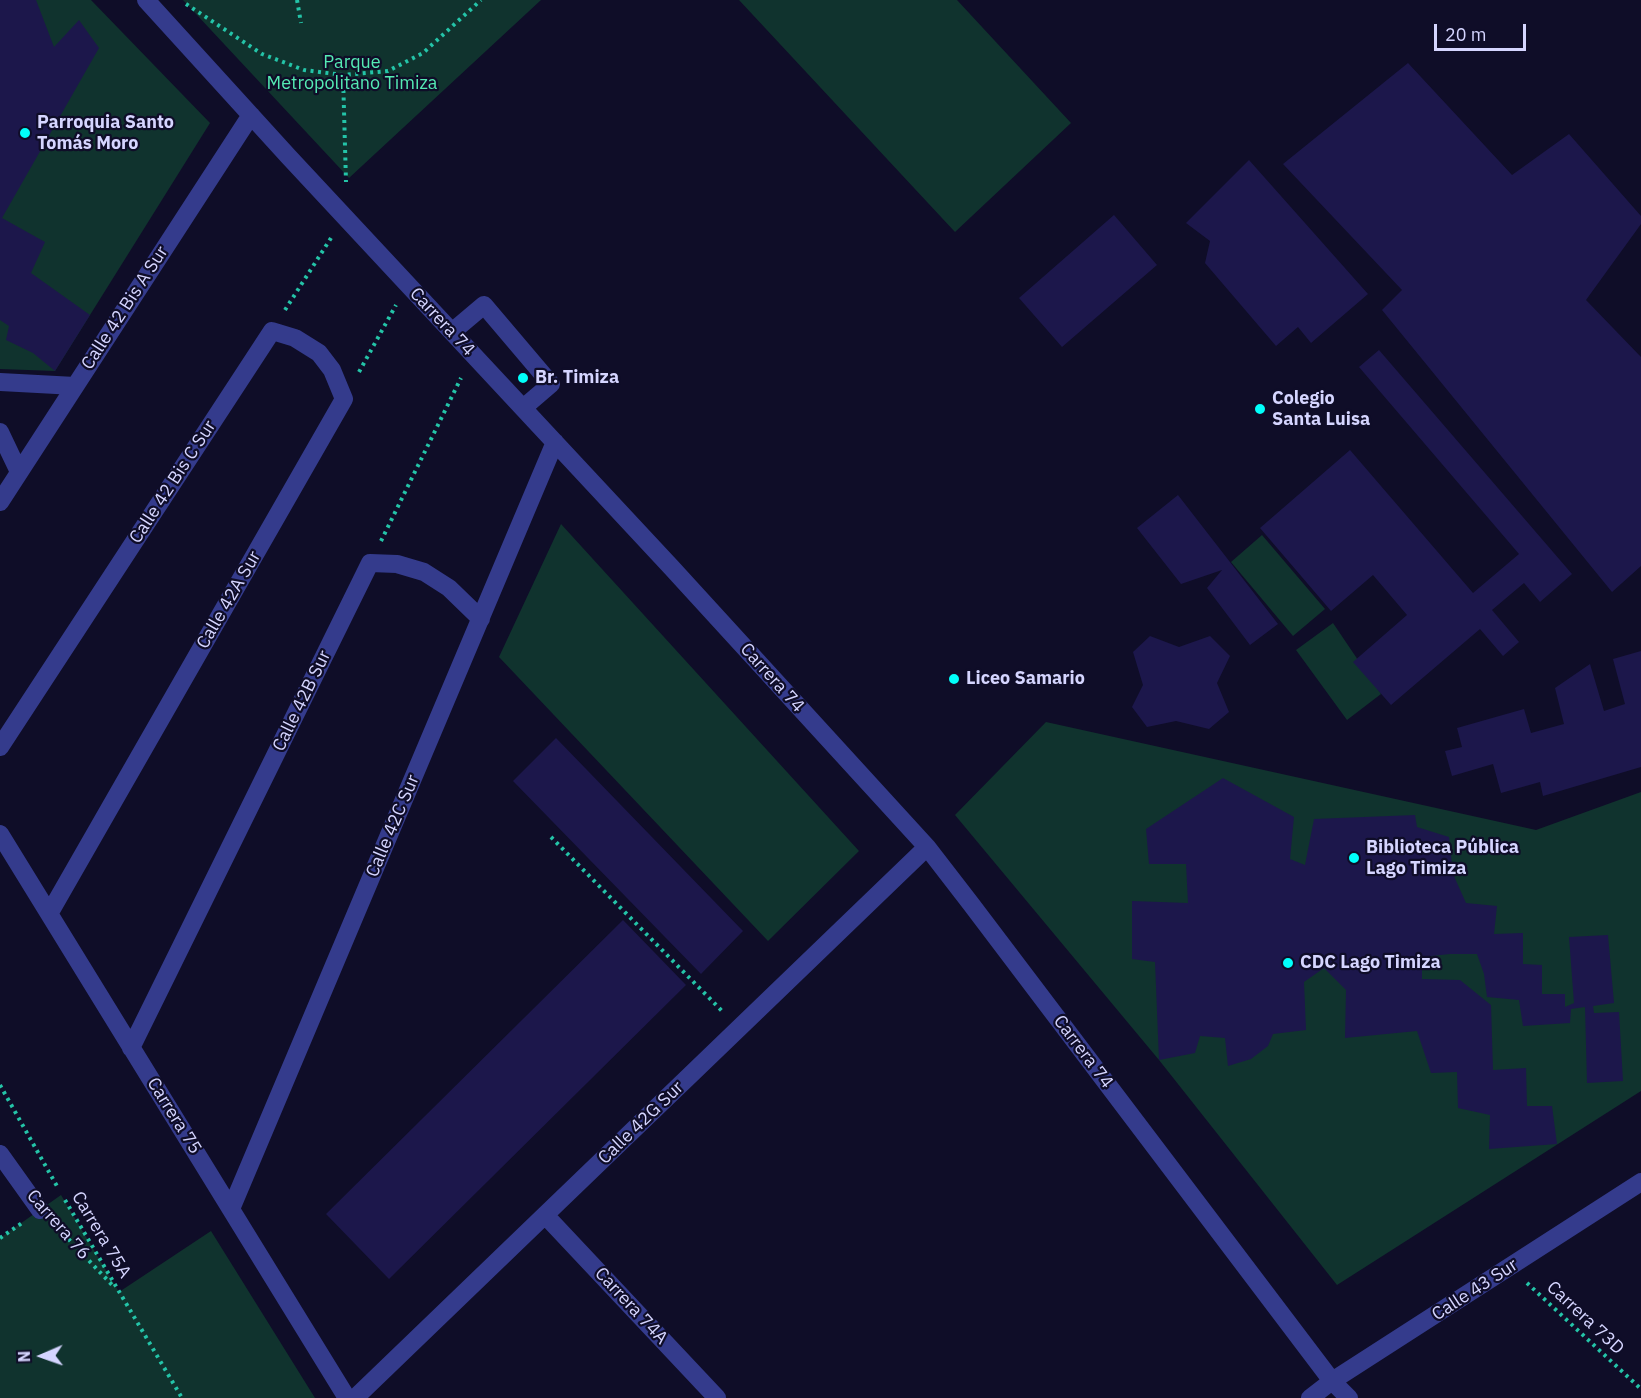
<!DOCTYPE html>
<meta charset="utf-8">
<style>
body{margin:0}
#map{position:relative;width:1641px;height:1398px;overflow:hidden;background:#0f0d28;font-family:"IBM Plex Sans",sans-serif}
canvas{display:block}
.north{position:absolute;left:12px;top:1326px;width:60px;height:60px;-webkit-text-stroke:4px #0f0d28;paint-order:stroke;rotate:268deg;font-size:16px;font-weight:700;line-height:24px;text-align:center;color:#d5d5ff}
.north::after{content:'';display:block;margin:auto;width:21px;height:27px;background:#d5d5ff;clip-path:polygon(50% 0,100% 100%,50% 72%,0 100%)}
.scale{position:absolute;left:1434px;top:24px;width:92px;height:27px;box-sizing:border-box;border:3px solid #d5d5ff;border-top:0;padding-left:8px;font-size:18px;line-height:21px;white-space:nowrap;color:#d5d5ff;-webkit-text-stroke:4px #0f0d28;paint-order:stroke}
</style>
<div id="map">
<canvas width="1641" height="1398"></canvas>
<div class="north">N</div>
<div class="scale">20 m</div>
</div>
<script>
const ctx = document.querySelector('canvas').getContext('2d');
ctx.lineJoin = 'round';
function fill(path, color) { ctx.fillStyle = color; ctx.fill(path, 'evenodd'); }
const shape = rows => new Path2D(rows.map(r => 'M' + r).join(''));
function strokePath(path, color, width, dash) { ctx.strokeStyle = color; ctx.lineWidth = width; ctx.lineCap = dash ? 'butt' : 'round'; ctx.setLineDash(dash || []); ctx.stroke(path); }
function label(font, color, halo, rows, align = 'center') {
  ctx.font = font + ' "IBM Plex Sans",sans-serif'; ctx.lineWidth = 4.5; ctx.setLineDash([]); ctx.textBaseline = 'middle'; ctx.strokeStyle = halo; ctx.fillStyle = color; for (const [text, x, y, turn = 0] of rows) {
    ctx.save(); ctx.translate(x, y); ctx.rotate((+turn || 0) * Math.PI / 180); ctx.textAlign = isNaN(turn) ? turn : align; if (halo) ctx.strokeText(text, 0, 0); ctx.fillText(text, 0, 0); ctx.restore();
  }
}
const green = shape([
 [0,0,91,0,210,123,55,371,0,369],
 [183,0,541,0,349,178],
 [739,0,957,0,1071,123,955,232],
 [561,524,859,851,768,941,499,657],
 [1262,535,1325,609,1293,636,1231,562],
 [1333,623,1381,694,1347,720,1296,650],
 [1046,722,1536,830,1641,792,1641,1091,1337,1285,1159,1060,955,815],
 [61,1195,119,1292,211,1231,315,1398,0,1398,0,1238]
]);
const building = shape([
 [0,0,36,0,54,47,79,20,99,48,2,218,45,242,31,273,90,315,55,371,33,353,6,340,9,326,0,320],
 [1408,63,1512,175,1569,134,1641,216,1641,224,1586,300,1641,357,1641,566,1612,592,1382,310,1402,290,1283,164],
 [1249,160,1368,294,1311,343,1298,327,1276,346,1205,263,1210,241,1186,223],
 [1114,215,1157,265,1062,347,1019,298],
 [1379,350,1572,574,1540,602,1524,583,1492,610,1519,642,1503,656,1480,629,1391,705,1353,662,1407,615,1373,575,1331,611,1260,528,1350,450,1473,593,1519,554,1359,367],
 [1178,495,1278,624,1250,645,1207,588,1222,570,1181,584,1137,528],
 [1150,636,1179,647,1210,636,1230,656,1217,683,1229,712,1209,729,1176,721,1147,727,1132,707,1143,685,1133,652],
 [1641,651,1641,767,1543,796,1540,782,1501,793,1493,764,1452,776,1445,751,1462,747,1457,728,1524,709,1531,733,1564,724,1555,688,1590,664,1604,711,1625,704,1613,659],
 [556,738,743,931,701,974,513,781],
 [1223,778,1294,817,1290,859,1305,865,1314,819,1415,815,1417,827,1449,837,1453,874,1466,903,1497,906,1494,934,1523,933,1523,964,1542,965,1542,994,1565,994,1565,1007,1574,1003,1569,937,1608,935,1614,1003,1593,1006,1594,1013,1619,1012,1623,1081,1587,1083,1585,1007,1571,1009,1570,1023,1523,1026,1519,1000,1487,997,1484,974,1477,954,1450,954,1422,957,1422,979,1460,980,1491,1005,1493,1070,1526,1068,1527,1106,1552,1106,1557,1144,1489,1149,1490,1115,1458,1108,1457,1072,1431,1073,1417,1031,1345,1038,1346,990,1324,968,1304,982,1306,1030,1273,1034,1268,1046,1251,1059,1228,1066,1225,1038,1200,1036,1195,1053,1159,1060,1155,962,1132,959,1132,901,1188,903,1186,864,1149,864,1146,829],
 [623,920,686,985,389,1279,326,1214]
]);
const path = shape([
 [297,0,301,23],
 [186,4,262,54,304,70,343,75,388,71,423,53,481,0],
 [343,75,346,182],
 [285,310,331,238],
 [359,372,396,305],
 [381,541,461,378],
 [551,837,723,1012],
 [0,1085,58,1188],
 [65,1200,182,1398],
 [58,1228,114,1287],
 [0,1238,22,1223],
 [1527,1283,1641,1389]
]);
const minor = shape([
 [146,0,288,156,671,567,927,847,971,904,1332,1381,1349,1398],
 [452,332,484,305,551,384,523,408],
 [0,382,75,386],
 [0,432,19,472],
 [0,502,251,115],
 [0,747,272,331,295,338,319,353,332,370,344,399,49,914],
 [0,834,347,1398],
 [131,1048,370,563,397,564,424,572,449,588,481,619],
 [0,1154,40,1210],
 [231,1209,555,442],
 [545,1215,717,1398],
 [355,1398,927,847],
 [1310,1398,1332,1381,1641,1182]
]);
const markers = [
 [25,133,6,"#01fffb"],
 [523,378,6,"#01fffb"],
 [1260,409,6,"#01fffb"],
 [954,679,6,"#01fffb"],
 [1354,858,6,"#01fffb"],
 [1288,963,6,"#01fffb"]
];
const parkNames = [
 ["Parque",352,63],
 ["Metropolitano Timiza",352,84]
];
const poiNames = [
 ["Parroquia Santo",37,123],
 ["Tomás Moro",37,144],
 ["Br. Timiza",535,378],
 ["Colegio",1272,399],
 ["Santa Luisa",1272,420],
 ["Liceo Samario",966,679],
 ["Biblioteca Pública",1366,848],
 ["Lago Timiza",1366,869],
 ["CDC Lago Timiza",1300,963]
];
const streetNames = [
 ["Calle 42 Bis A Sur",125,308,-57],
 ["Carrera 74",442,322,47],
 ["Calle 42 Bis C Sur",173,482,-57],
 ["Calle 42A Sur",229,600,-60],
 ["Carrera 74",772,678,48],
 ["Calle 42B Sur",302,701,-64],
 ["Calle 42C Sur",393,826,-67],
 ["Carrera 74",1083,1052,53],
 ["Carrera 75",174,1116,58],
 ["Calle 42G Sur",641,1123,-44],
 ["Carrera 76",58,1225,49],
 ["Carrera 75A",101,1235,59],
 ["Calle 43 Sur",1475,1290,-33],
 ["Carrera 74A",631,1306,47],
 ["Carrera 73D",1585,1318,43]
];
fill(green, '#10332e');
fill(building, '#1c174b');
strokePath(path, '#24c4a8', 4, [3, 4.5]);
strokePath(minor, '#343b8c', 18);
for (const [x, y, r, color] of markers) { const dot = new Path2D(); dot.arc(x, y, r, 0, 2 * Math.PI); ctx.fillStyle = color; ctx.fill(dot); strokePath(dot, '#0f0d28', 2); }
label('18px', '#55ebb4', '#0f0d28', parkNames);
label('bold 18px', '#d5d5ff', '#0f0d28', poiNames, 'left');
label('18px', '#d5d5ff', '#0f0d28', streetNames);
</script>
